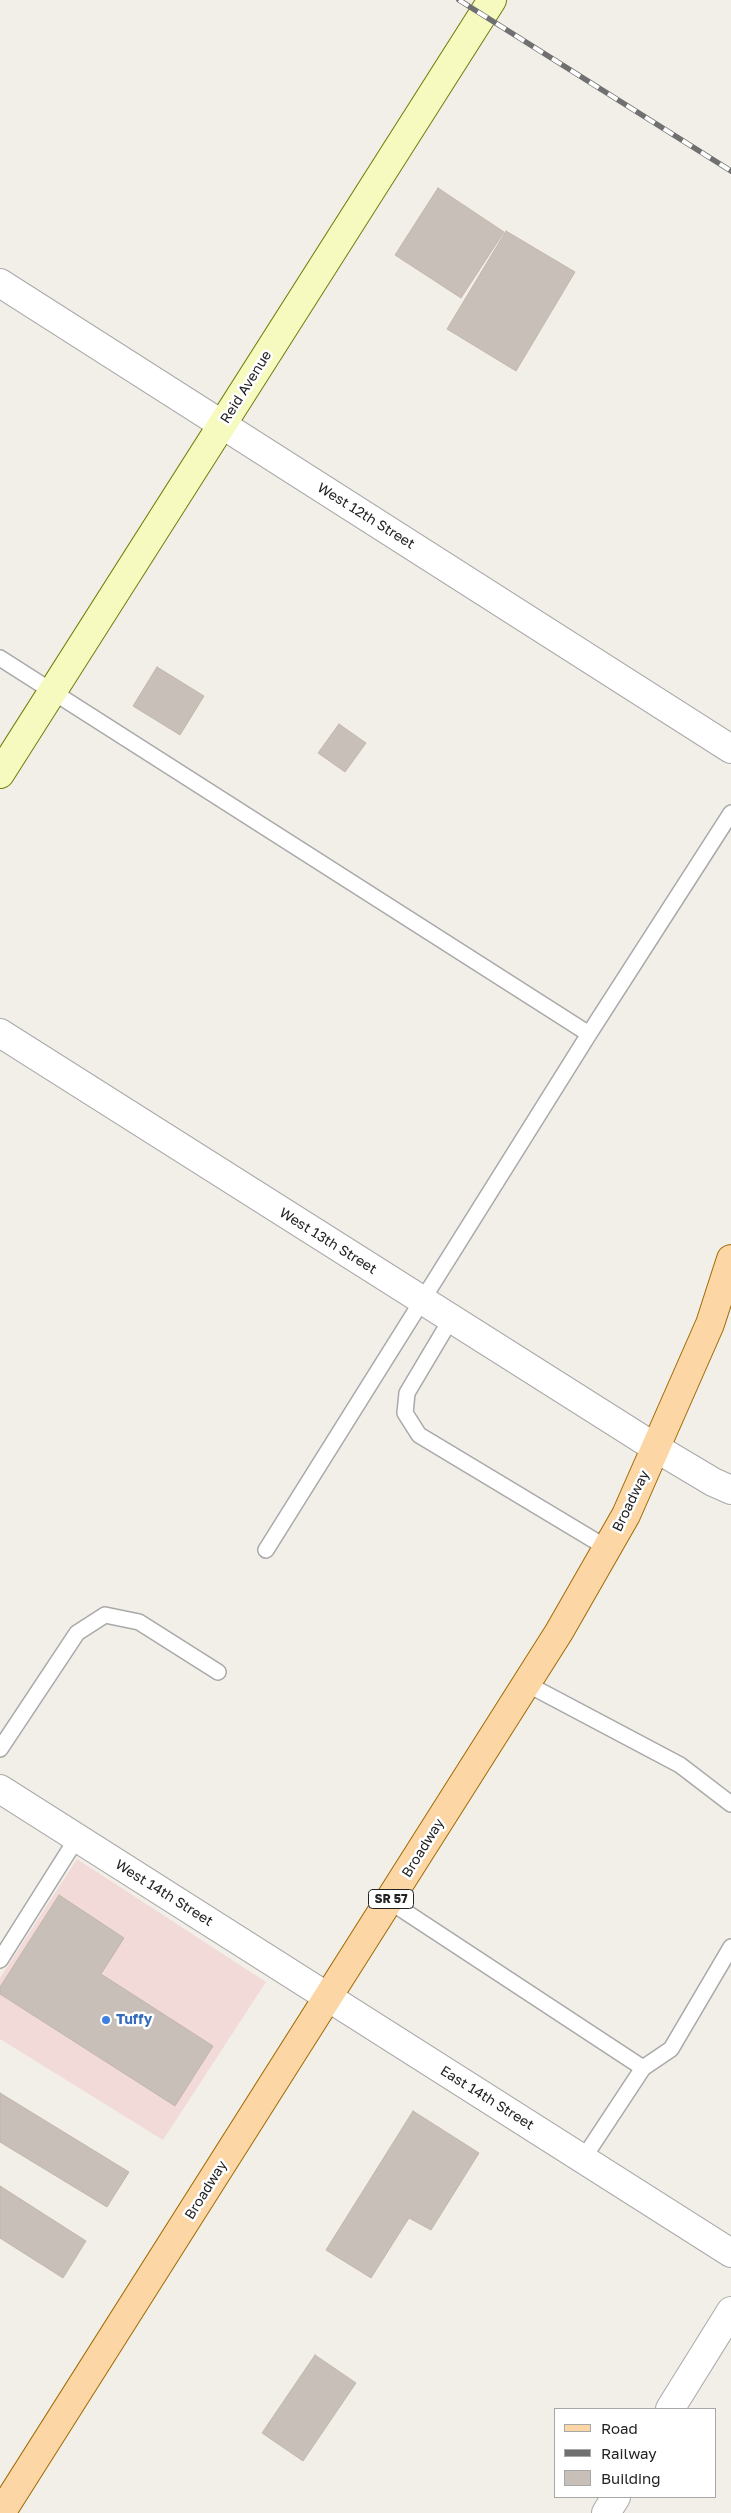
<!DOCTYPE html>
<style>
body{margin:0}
#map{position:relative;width:731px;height:2513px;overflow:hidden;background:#f2efe9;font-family:"Golos Text",sans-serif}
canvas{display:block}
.legend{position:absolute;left:554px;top:2408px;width:162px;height:90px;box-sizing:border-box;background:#fff;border:1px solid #a7a7a7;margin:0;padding:6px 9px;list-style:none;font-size:15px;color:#222}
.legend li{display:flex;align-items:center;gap:10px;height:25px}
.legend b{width:25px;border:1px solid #a7a7a7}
</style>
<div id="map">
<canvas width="731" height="2513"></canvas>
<ul class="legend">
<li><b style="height:6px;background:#fcd6a4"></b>Road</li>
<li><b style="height:6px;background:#707070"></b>Railway</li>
<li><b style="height:14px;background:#c7bfb8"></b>Building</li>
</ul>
</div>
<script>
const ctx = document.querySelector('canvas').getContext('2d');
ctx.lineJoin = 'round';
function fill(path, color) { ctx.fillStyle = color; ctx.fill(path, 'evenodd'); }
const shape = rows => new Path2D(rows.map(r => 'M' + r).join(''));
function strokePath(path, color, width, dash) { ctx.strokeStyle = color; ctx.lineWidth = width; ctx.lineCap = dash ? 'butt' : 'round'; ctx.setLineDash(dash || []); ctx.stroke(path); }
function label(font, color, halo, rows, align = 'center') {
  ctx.font = font + ' "Golos Text",sans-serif'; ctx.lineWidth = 5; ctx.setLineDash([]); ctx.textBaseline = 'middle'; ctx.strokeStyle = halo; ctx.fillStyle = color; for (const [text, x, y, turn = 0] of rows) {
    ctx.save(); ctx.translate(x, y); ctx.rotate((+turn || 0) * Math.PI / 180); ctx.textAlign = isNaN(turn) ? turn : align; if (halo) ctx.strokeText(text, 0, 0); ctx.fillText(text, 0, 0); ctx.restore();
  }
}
const commercial = shape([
 [77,1859,266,1982,163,2140,0,2039,0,1978]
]);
const building = shape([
 [438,188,504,232,461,298,395,255,438,188],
 [506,231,575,272,516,371,447,329,506,231],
 [157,667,204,696,180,735,133,706,157,667],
 [339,724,366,743,345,772,318,753,339,724],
 [59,1895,124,1938,101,1974,213,2046,175,2106,0,1994,0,1987,59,1895],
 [0,2093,129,2172,107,2207,0,2142,0,2093],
 [413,2111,479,2153,431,2230,409,2218,371,2278,326,2250,413,2111],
 [0,2186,86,2241,63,2278,0,2238,0,2186],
 [315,2355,356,2383,303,2461,262,2433,315,2355]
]);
const lane = shape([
 [0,658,589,1034],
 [451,1319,407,1393,405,1413,419,1435,607,1548],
 [266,1550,589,1034,731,813],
 [527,1684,680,1765,731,1804],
 [0,1749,77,1633,105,1615,139,1622,218,1672],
 [389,1901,643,2068,583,2159],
 [0,1960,77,1838],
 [643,2068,671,2049,731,1947]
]);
const street = shape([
 [0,283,731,749],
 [0,1033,656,1448,713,1482,731,1490],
 [0,1789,731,2253],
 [670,2409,731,2311],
 [606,2513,616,2497]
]);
const secondary = shape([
 [0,774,492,0]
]);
const primary = shape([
 [1,2513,559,1632,626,1515,710,1324,731,1259]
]);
const rail = shape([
 [459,0,731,171]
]);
const markers = [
 [106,2020,5,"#3f7fe0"]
];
const shields = [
 [391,1899,45]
];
const shieldNames = [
 ["SR 57",391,1899]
];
const streetNames = [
 ["Reid Avenue",246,387,-58],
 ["West 12th Street",366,516,32],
 ["West 13th Street",328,1241,32],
 ["Broadway",631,1501,-64],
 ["Broadway",423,1848,-58],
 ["West 14th Street",164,1893,32],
 ["East 14th Street",487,2098,32],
 ["Broadway",206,2190,-58]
];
const shopNames = [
 ["Tuffy",116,2020]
];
fill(commercial, '#f2dad9');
fill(building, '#c7bfb8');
strokePath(building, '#c4b6ab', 1);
strokePath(lane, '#a9a9a9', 18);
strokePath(street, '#a9a9a9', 30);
strokePath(secondary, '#707d05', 30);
strokePath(primary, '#a06b00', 30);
strokePath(lane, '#fff', 15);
strokePath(street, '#fff', 28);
strokePath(secondary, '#f7fabf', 28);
strokePath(primary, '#fcd6a4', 28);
strokePath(rail, '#707070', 5.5);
strokePath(rail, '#fff', 4, [11]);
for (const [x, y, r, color] of markers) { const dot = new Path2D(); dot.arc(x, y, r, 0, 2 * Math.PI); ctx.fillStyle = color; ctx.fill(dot); strokePath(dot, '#fff', 2); }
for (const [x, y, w] of shields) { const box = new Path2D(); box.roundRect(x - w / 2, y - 9.5, w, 19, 4); ctx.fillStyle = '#fff'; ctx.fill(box); strokePath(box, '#222', 1); }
label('bold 12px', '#222', null, shieldNames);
label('14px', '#222', '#fff', streetNames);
label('bold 14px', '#366cbe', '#fff', shopNames, 'left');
</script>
